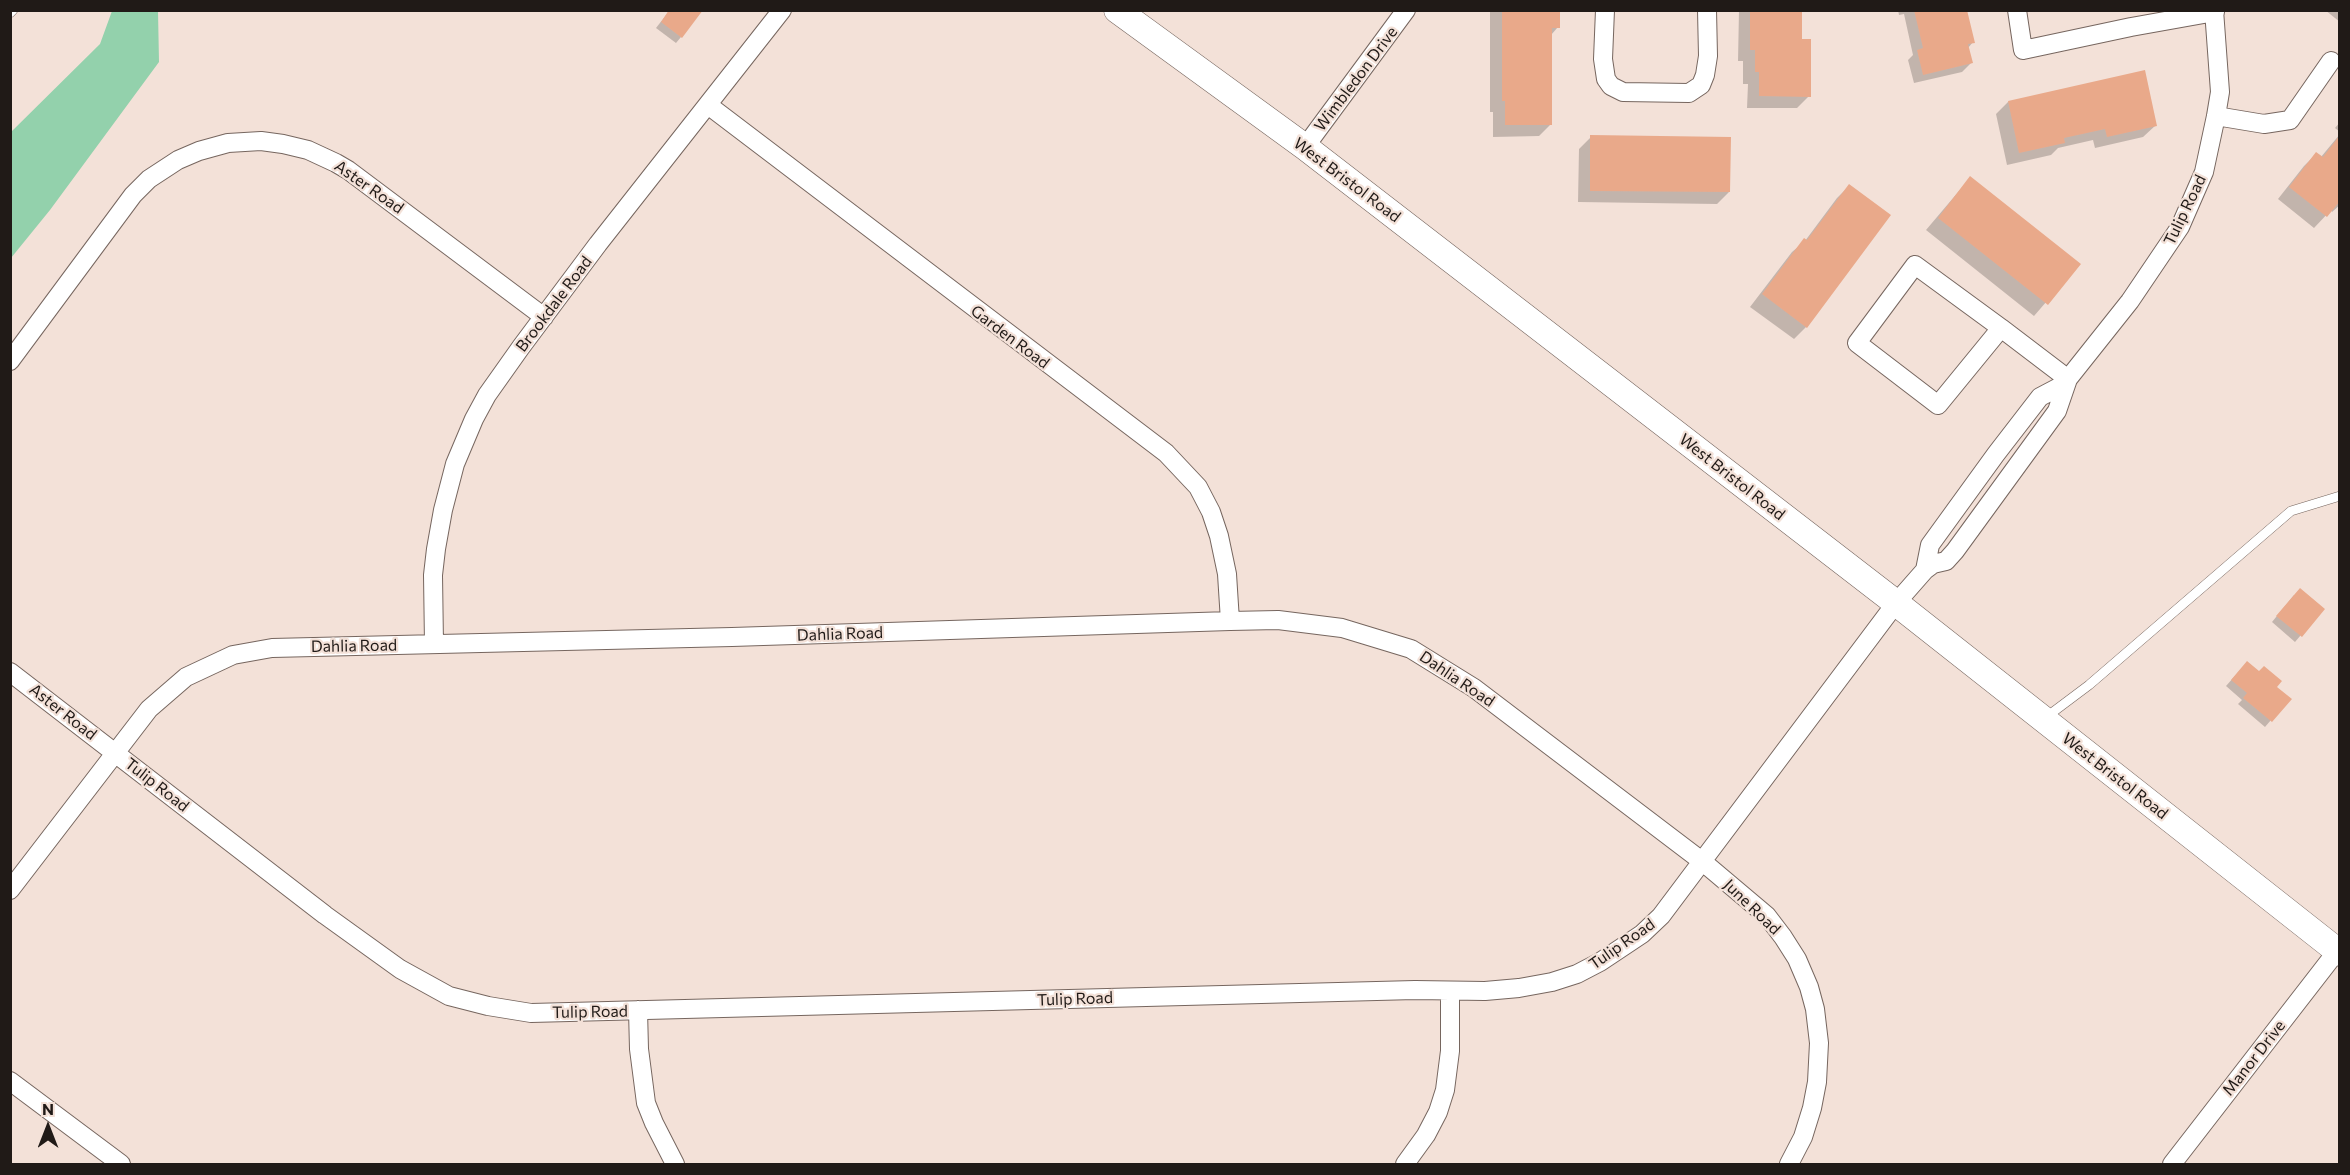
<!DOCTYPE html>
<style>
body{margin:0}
#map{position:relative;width:2350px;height:1175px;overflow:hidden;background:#f3e1d8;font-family:Commissioner,sans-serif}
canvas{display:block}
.frame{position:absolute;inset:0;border:12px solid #201a17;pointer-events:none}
.north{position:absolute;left:18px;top:1097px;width:60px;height:60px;-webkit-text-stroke:4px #f3e1d8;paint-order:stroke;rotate:0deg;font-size:16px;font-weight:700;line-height:24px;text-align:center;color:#201a17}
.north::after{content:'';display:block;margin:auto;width:21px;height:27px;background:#201a17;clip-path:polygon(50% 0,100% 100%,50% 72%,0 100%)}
</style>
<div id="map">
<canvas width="2350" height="1175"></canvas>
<div class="frame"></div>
<div class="north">N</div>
</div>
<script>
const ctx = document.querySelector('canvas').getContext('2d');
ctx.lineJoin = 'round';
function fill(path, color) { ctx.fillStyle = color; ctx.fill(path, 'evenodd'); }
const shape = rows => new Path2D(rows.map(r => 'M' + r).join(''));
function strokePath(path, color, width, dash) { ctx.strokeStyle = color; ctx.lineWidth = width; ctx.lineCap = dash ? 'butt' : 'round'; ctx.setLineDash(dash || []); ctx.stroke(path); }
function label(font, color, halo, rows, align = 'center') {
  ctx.font = font + ' Commissioner,sans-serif'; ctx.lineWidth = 4.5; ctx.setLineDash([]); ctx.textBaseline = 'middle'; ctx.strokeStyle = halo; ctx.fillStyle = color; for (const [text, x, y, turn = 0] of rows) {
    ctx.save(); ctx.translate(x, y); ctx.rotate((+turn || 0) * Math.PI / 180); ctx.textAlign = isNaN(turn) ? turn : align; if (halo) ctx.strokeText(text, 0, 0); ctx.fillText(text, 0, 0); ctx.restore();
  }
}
const green = shape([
 [112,11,158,11,159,62,50,210,11,258,11,132,100,44]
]);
const shadow = shape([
 [670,10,681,37,676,43,656,28],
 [1490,10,1558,10,1558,27,1551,35,1551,124,1539,136,1493,137,1493,112,1490,112],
 [1739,10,1801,10,1801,40,1809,96,1797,108,1747,108,1748,84,1743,84,1743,61,1738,61],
 [1898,10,1966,10,1973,42,1968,48,1971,63,1962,72,1914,83,1908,60,1913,55,1904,14,1899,15],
 [2325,10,2340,10,2340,22],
 [2008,102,2156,125,2143,137,2095,148,2093,140,2058,148,2051,155,2007,165,1996,114],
 [2340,122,2340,132,2335,128],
 [2340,134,2340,205,2332,212,2331,210,2314,228,2278,199,2304,166,2316,154,2321,157],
 [1591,137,1729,192,1717,204,1578,202,1579,149],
 [1970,178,2079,264,2034,316,1926,230],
 [1849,186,1806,327,1794,339,1750,307,1792,252,1805,241,1837,198],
 [2294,595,2323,609,2295,642,2272,622],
 [2241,669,2275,687,2289,699,2265,727,2238,704,2242,700,2226,686]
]);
const building = shape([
 [669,10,703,10,682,38,661,22],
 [1502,10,1560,10,1560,28,1552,28,1552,125,1505,125,1505,101,1502,101],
 [1750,10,1802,10,1802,39,1811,39,1811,97,1759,96,1759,72,1755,72,1755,50,1750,50],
 [1914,10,1967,10,1975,43,1968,44,1973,63,1923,75,1917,50,1923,48],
 [2145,70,2157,126,2107,137,2105,129,2064,138,2065,143,2019,153,2008,101],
 [1590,135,1731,137,1730,192,1590,191],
 [2340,135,2340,201,2327,217,2289,187,2316,152,2323,157],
 [1970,176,2081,264,2048,305,1938,218],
 [1849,184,1891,215,1807,328,1762,294,1804,238,1807,240],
 [2300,588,2325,609,2302,637,2276,616],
 [2247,661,2259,671,2264,666,2282,681,2277,687,2292,699,2272,722,2243,698,2247,693,2231,680]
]);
const lane = shape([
 [10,13,13,10],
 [2045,718,2089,685,2291,511,2340,496]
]);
const street = shape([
 [1605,10,1603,59,1606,79,1611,86,1623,92,1689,93,1701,85,1705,75,1708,56,1707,10],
 [2017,10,2023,50,2131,27,2215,12],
 [708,105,1166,453,1198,487,1211,512,1219,536,1227,574,1230,621],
 [2216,116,2264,124,2290,120,2331,61],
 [1305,147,1406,10],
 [1915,265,2001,328,1938,405,1857,343,1915,265],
 [2001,328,2068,379],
 [10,361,133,195,149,179,178,160,199,151,228,143,261,141,283,144,308,150,336,163,348,170,544,317],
 [1925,570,1930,545,1996,454,2040,397,2059,387,2068,379,2130,301,2180,227,2204,172,2216,116,2220,92,2214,10],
 [434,644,433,575,436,549,443,510,455,464,474,419,487,395,521,347,598,244,782,10],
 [10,672,325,915,400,969,449,996,488,1006,531,1013,1415,990,1485,991,1519,988,1552,982,1577,974,1600,962,1642,934,1661,916,1896,603,1925,570,1933,564,1946,561,1955,551,2057,411,2068,379],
 [10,890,149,709,186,677,233,655,272,648,732,637,1230,621,1278,620,1342,628,1411,649,1474,688,1703,862,1767,916,1783,937,1797,959,1809,987,1815,1009,1819,1043,1817,1082,1812,1108,1803,1137,1789,1164],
 [638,1010,639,1049,646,1103,654,1123,675,1164],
 [10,1081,121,1164],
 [1405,1164,1426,1135,1438,1112,1445,1090,1450,1051,1450,991],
 [2172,1164,2337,951]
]);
const secondary = shape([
 [1117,10,1305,147,1896,603,2340,953]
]);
const streetNames = [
 ["Wimbledon Drive",1356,79,-53],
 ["West Bristol Road",1347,180,37],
 ["Aster Road",369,187,35],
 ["Tulip Road",2185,210,-64],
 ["Brookdale Road",554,304,-53],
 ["Garden Road",1010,337,37],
 ["West Bristol Road",1732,477,38],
 ["Dahlia Road",840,634,-2],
 ["Dahlia Road",354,646,-1],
 ["Dahlia Road",1457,679,34],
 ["Aster Road",63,712,38],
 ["West Bristol Road",2115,776,38],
 ["Tulip Road",157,785,38],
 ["June Road",1752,907,44],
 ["Tulip Road",1622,944,-35],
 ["Tulip Road",1075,999,-2],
 ["Tulip Road",590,1012,-1],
 ["Manor Drive",2254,1058,-52]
];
fill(green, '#93d1ac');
fill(shadow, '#0003');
fill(building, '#e9a98a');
strokePath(lane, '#76665f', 10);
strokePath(street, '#76665f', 20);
strokePath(secondary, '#76665f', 27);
strokePath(lane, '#fff', 9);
strokePath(street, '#fff', 18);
strokePath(secondary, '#fff', 26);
label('16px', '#201a17', '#f3e1d8', streetNames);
</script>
